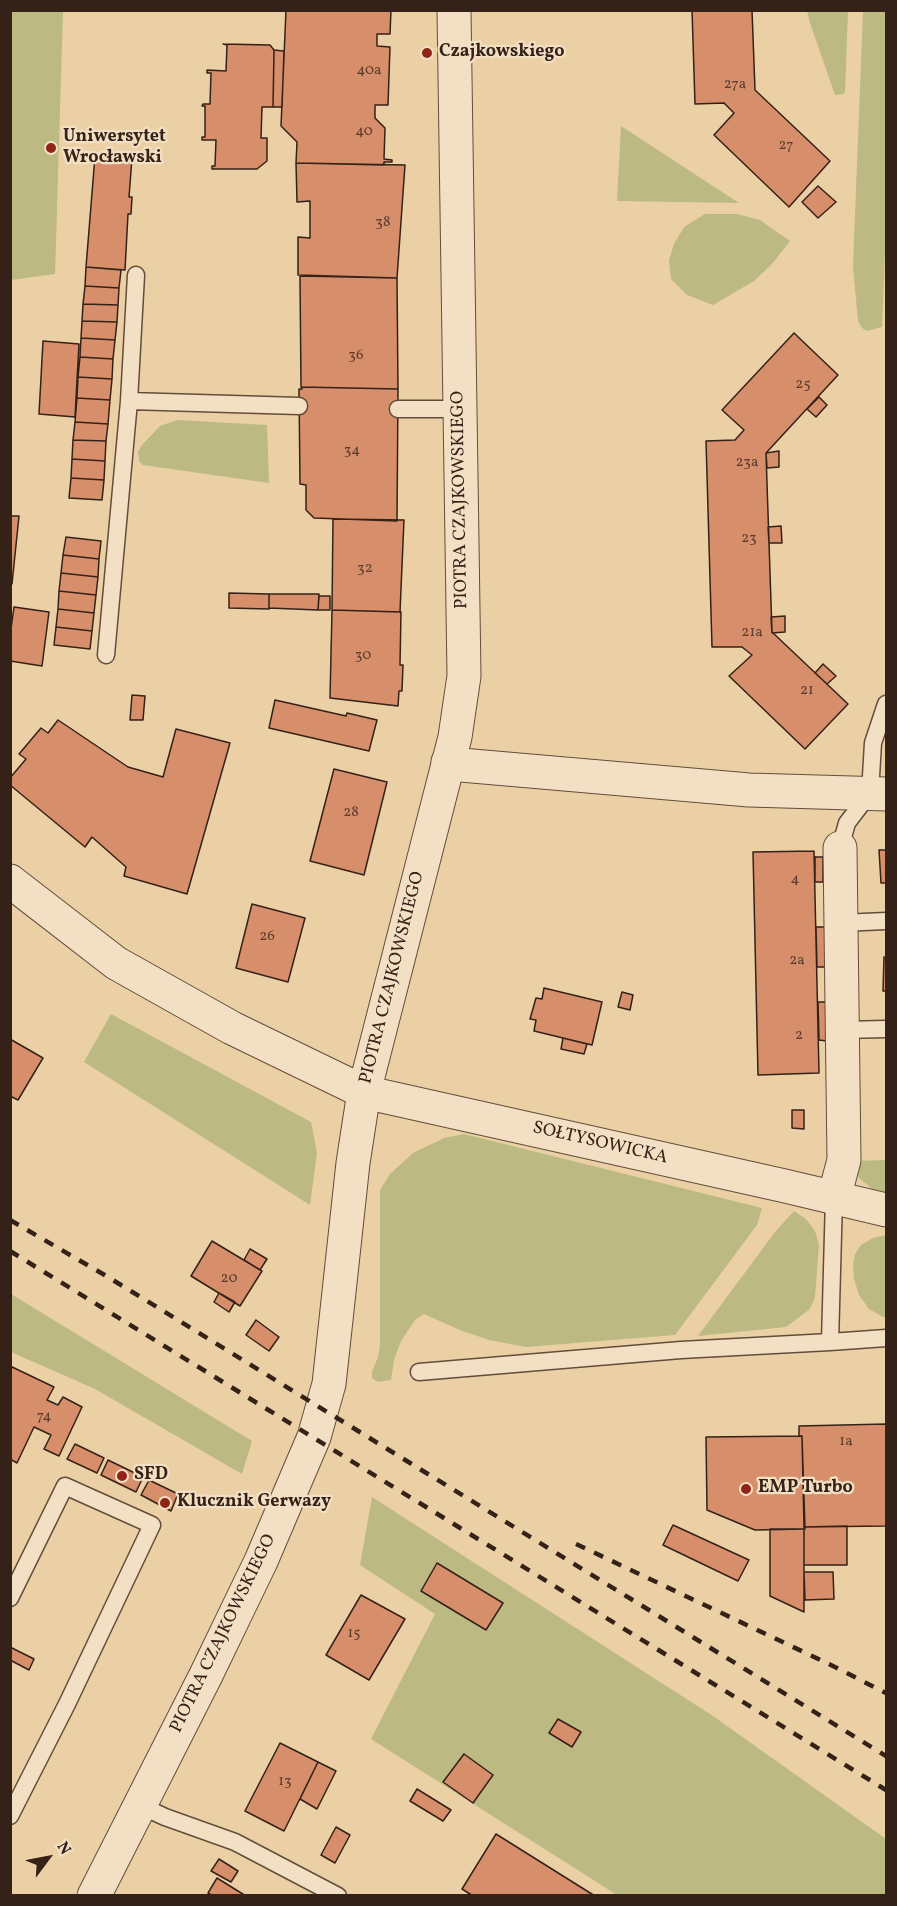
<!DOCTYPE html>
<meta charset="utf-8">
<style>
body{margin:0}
#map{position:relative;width:897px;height:1906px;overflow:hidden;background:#ecd0a5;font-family:Vollkorn,serif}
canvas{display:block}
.frame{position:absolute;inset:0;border:12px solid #342117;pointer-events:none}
.north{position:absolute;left:18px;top:1828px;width:60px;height:60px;-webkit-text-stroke:4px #f3e0c4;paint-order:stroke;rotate:58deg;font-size:16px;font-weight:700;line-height:24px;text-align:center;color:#342117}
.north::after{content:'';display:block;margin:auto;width:21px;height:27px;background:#342117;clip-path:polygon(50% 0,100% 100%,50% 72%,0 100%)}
</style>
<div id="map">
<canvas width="897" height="1906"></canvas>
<div class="frame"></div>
<div class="north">N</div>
</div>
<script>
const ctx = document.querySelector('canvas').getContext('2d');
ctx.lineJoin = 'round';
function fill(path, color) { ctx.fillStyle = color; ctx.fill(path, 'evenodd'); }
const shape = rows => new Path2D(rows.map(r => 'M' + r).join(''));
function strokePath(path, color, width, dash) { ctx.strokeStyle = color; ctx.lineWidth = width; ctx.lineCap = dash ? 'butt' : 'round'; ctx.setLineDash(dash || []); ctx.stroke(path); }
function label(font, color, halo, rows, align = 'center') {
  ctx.font = font + ' Vollkorn,serif'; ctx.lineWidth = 4.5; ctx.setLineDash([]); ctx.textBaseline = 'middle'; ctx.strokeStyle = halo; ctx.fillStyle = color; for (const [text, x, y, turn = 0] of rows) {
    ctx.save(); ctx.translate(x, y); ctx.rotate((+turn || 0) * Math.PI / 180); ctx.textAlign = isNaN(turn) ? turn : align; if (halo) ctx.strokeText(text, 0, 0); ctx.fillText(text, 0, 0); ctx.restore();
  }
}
const green = shape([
 [10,11,63,11,55,274,11,280],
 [807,11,848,11,845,92,843,94,835,95,810,23],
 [863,11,886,11,886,229,882,327,867,331,862,328,858,321,853,266],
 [621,126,739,203,617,201],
 [705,214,737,214,760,220,790,241,772,264,754,281,713,305,687,295,671,279,669,260,674,244,684,227],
 [177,420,267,425,269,483,143,465,139,461,138,452,142,445,160,426],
 [111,1014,311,1122,317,1153,310,1205,84,1062],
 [464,1134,762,1208,757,1225,675,1335,526,1347,489,1340,460,1330,424,1314,415,1320,401,1341,394,1360,391,1380,378,1382,372,1378,372,1372,378,1357,380,1345,380,1190,390,1174,413,1153,444,1138],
 [886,1160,886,1192,872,1189,859,1178,852,1161],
 [794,1211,806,1219,815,1231,819,1245,815,1297,810,1309,786,1327,698,1336,775,1232],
 [886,1235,886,1317,883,1317,869,1309,859,1295,854,1279,853,1265,855,1254,861,1245,873,1238],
 [11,1294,252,1441,242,1474,95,1389,11,1352],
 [372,1497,713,1716,886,1839,886,1895,617,1895,371,1739,435,1614,360,1565]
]);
const building = shape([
 [286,10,391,10,390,34,377,34,377,46,390,47,388,105,375,105,375,118,385,128,384,159,392,160,392,162,384,162,384,165,296,163,297,142,281,126,286,10],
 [692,10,752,10,755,90,830,161,789,207,714,135,734,113,724,103,695,104,692,10],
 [223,44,270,45,274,50,273,107,262,107,261,138,267,138,267,161,257,169,212,169,212,166,215,166,216,140,202,140,202,137,205,137,205,106,202,106,203,104,210,104,211,73,207,73,207,70,226,71,227,45,223,44],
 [274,50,284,51,282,107,273,107,274,50],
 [95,156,132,158,129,197,132,197,131,214,128,214,125,270,86,267,95,156],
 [296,163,405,165,397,278,298,275,298,237,310,238,310,201,297,202,296,163],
 [818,186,836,202,818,218,802,202,818,186],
 [86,267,121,270,119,288,85,286,86,267],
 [300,276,397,278,398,389,301,387,300,276],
 [85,286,119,288,118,305,83,304,85,286],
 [83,304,118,305,117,322,82,321,83,304],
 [82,321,117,322,115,340,81,338,82,321],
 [794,333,838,375,766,453,772,632,848,704,805,749,729,676,752,655,742,647,712,647,706,441,735,440,744,430,722,410,794,333],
 [81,338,115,340,113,359,80,357,81,338],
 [43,341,79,344,75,417,39,414,43,341],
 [80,357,113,359,112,379,78,377,80,357],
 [78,377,112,379,110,400,77,398,78,377],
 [301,387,398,389,397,521,314,518,306,510,306,485,300,484,299,389,302,389,301,387],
 [819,397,827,405,816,417,807,409,819,397],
 [77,398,110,400,108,424,75,422,77,398],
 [75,422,108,424,106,441,73,440,75,422],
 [73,440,106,441,105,461,72,459,73,440],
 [779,451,779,467,767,468,766,453,779,451],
 [72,459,105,461,104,480,71,478,72,459],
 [71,478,104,480,102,500,69,498,71,478],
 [10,516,19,516,12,584,10,584,10,516],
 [333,519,404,520,400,612,332,610,333,519],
 [781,526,782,543,769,543,768,527,781,526],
 [66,537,101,541,99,559,63,555,66,537],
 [63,555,99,559,98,577,61,573,63,555],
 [61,573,98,577,96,595,59,591,61,573],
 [59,591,96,595,94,613,58,609,59,591],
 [229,593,269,594,269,609,229,608,229,593],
 [269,594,319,594,318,610,269,608,269,594],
 [319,596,330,596,330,610,318,610,319,596],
 [14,607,49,612,42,666,10,661,10,636,14,607],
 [58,609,94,613,92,631,56,627,58,609],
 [332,610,401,612,400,665,403,665,402,691,399,691,398,706,330,698,332,610],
 [785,616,785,632,772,633,771,617,785,616],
 [56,627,92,631,90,649,54,645,56,627],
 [823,664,836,676,827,684,815,673,823,664],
 [132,695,145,696,143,720,130,720,132,695],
 [275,700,346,716,347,713,377,720,369,751,269,728,275,700],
 [58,720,128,767,163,777,176,729,230,743,187,894,124,876,126,867,92,837,85,847,10,785,10,778,26,759,19,754,41,728,48,733,58,720],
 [334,769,387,782,364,875,310,861,334,769],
 [879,850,886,850,886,883,881,883,879,850],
 [814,851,819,1073,758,1075,753,852,814,851],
 [815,857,823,857,823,882,815,882,815,857],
 [252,904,305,918,288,982,236,968,252,904],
 [816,927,825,927,826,967,817,967,816,927],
 [884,957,886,957,886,991,883,991,884,957],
 [544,988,602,1002,592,1045,534,1031,536,1020,530,1019,536,998,542,999,544,988],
 [622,992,633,995,630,1010,618,1007,622,992],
 [818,1002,827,1002,827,1041,819,1040,818,1002],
 [563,1038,587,1044,584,1054,561,1049,563,1038],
 [10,1039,43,1058,18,1100,10,1096,10,1039],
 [792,1110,804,1110,804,1129,792,1128,792,1110],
 [212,1241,262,1271,240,1306,191,1276,212,1241],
 [250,1249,267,1259,260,1270,244,1260,250,1249],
 [219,1293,235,1302,229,1312,214,1302,219,1293],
 [256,1320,279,1337,269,1351,246,1335,256,1320],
 [10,1366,54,1387,47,1400,58,1405,63,1397,82,1407,59,1456,44,1449,51,1435,34,1427,17,1463,10,1459,10,1366],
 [886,1424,886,1526,804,1527,802,1436,799,1436,799,1426,886,1424],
 [802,1436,805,1529,755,1530,707,1510,706,1437,802,1436],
 [75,1444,104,1458,97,1473,67,1459,75,1444],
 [108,1460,143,1477,136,1492,101,1475,108,1460],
 [149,1480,178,1494,171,1511,141,1495,149,1480],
 [673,1525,749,1560,738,1581,663,1545,673,1525],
 [847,1526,847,1565,804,1565,804,1527,847,1526],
 [770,1529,804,1529,804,1612,770,1596,770,1529],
 [437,1563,503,1603,486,1630,421,1591,437,1563],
 [804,1572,833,1572,834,1599,805,1600,804,1572],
 [361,1595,405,1619,369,1680,326,1655,361,1595],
 [10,1647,34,1659,29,1670,10,1660,10,1647],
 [558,1719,581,1732,572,1747,549,1733,558,1719],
 [280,1743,318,1762,284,1831,245,1811,280,1743],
 [464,1754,493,1775,473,1803,443,1782,464,1754],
 [318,1762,336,1771,317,1809,300,1799,318,1762],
 [417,1789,451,1810,443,1821,410,1801,417,1789],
 [336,1827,350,1835,335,1863,321,1855,336,1827],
 [496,1834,595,1896,473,1896,462,1889,496,1834],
 [219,1859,238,1871,231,1882,211,1871,219,1859],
 [217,1878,246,1896,213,1896,208,1893,217,1878]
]);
const service = shape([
 [136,275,129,401,299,406],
 [398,409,460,409],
 [106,655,129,401],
 [840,848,847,823,870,793,873,743,886,704],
 [841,923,886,921],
 [842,1030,886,1029],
 [830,1342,886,1338],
 [419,1372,681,1350,830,1342,834,1198],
 [10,1598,65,1486,152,1525,67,1704,10,1816],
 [139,1805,165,1817,235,1842,338,1896]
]);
const minor = shape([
 [448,762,461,765,749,790,886,794],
 [10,881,116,963,232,1028,364,1092],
 [834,1198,844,1160,840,848]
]);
const tertiary = shape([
 [364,1092,785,1186,886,1210],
 [94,1896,206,1675,261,1561,314,1437,329,1384,353,1163,364,1092,455,737,464,676,454,10]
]);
const rail = shape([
 [10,1220,108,1277,886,1756],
 [10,1251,886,1790],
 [576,1544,829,1664,886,1693]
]);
const markers = [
 [427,53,6,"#8f2418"],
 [51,148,6,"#8f2418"],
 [122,1476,6,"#8f2418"],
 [746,1489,6,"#8f2418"],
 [165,1503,6,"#8f2418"]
];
const numberNames = [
 ["40a",369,71],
 ["27a",735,85],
 ["40",364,132],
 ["27",786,146],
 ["38",383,223],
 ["36",356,356],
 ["25",803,385],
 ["34",352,451],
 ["23a",747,463],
 ["23",749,539],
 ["32",365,569],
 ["21a",752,633],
 ["30",363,656],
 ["21",807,691],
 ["28",351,813],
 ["4",795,880],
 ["26",267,937],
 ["2a",797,961],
 ["2",799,1036],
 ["20",229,1279],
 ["74",44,1417],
 ["1a",846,1442],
 ["15",354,1634],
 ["13",285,1782]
];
const poiNames = [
 ["Czajkowskiego",439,53],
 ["Uniwersytet",63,138],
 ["Wrocławski",63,159],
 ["SFD",134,1476],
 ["EMP Turbo",758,1489],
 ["Klucznik Gerwazy",177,1503]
];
const streetNames = [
 ["PIOTRA CZAJKOWSKIEGO",461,500,-91],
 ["PIOTRA CZAJKOWSKIEGO",393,978,-76],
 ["SOŁTYSOWICKA",600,1144,13],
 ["PIOTRA CZAJKOWSKIEGO",224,1634,-64]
];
fill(green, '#bcb983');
fill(building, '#d68e6b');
strokePath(building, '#342117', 1.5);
strokePath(service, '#624d3a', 19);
strokePath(minor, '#624d3a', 35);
strokePath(tertiary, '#624d3a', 35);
strokePath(service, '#f3e0c4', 16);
strokePath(minor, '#f3e0c4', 33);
strokePath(tertiary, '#f3e0c4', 33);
strokePath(rail, '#342117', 4.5, [10, 10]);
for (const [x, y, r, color] of markers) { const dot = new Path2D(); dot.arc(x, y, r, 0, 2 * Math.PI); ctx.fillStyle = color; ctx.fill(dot); strokePath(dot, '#f3e0c4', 2); }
label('15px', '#5c3c2c', null, numberNames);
label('bold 18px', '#342117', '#f3e0c4', poiNames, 'left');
label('18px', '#342117', '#f3e0c4', streetNames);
</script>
